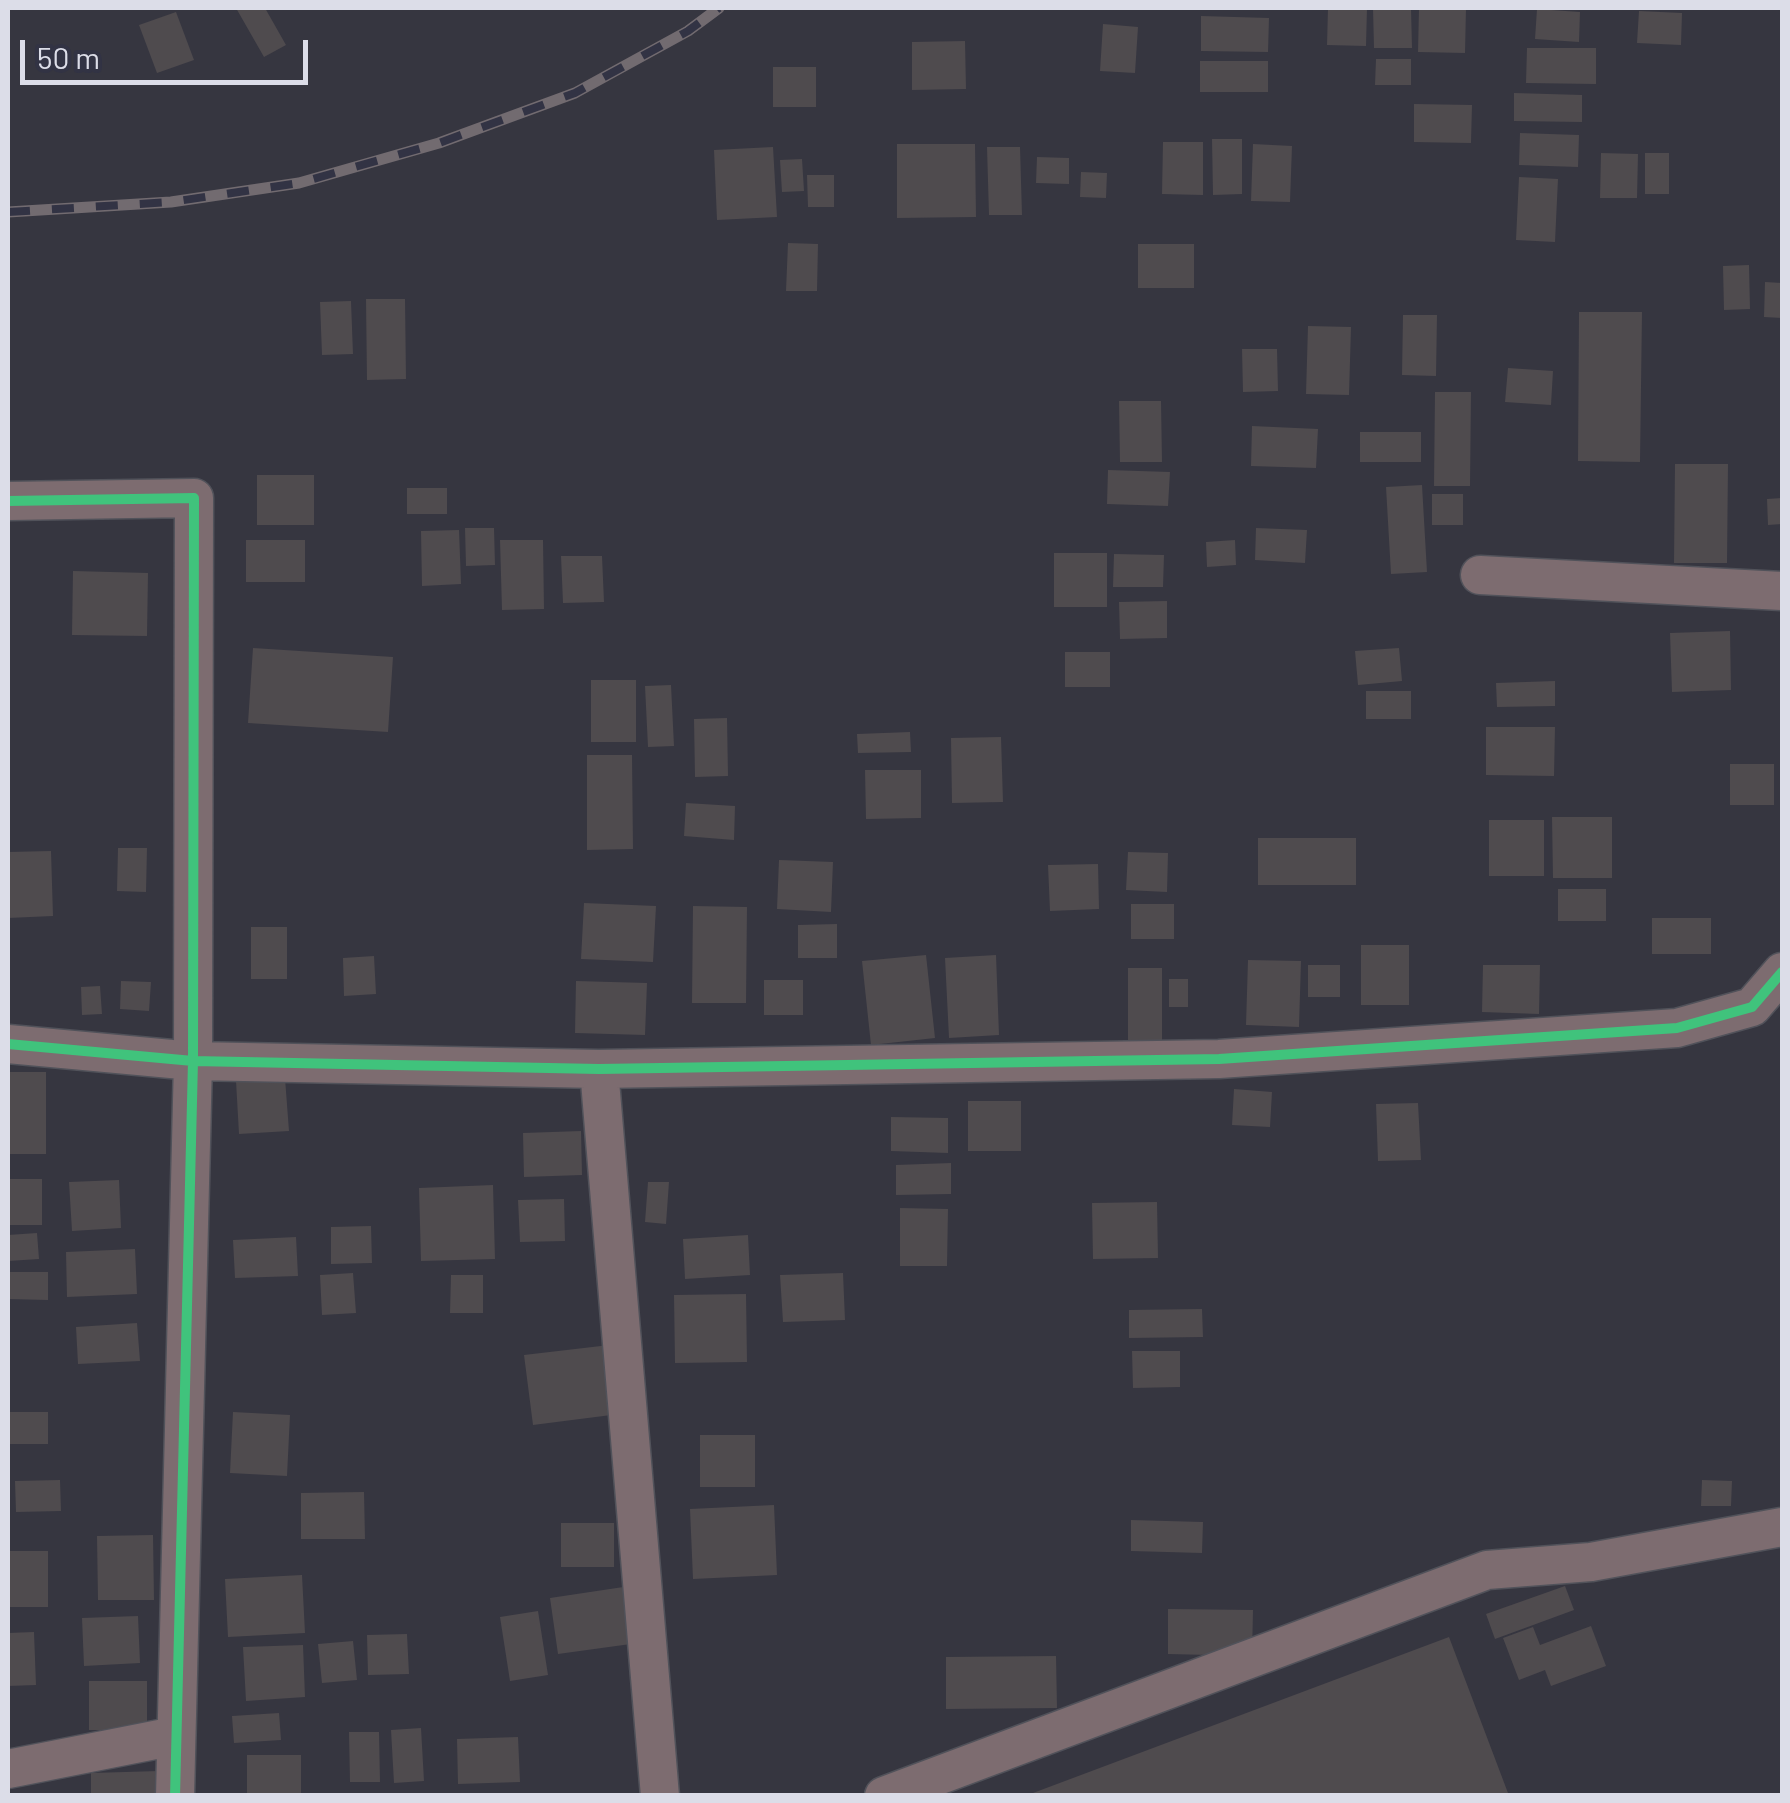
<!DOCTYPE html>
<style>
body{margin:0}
#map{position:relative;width:1790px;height:1803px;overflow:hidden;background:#363640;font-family:Barlow,sans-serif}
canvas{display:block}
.frame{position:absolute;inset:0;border:10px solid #dcdde8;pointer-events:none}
.scale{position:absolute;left:20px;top:40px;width:288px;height:45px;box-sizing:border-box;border:5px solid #dcdde8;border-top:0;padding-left:12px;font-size:30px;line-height:35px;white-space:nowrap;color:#dcdde8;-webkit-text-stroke:8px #323344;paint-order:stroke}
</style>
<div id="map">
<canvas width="1790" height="1803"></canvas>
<div class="frame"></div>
<div class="scale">50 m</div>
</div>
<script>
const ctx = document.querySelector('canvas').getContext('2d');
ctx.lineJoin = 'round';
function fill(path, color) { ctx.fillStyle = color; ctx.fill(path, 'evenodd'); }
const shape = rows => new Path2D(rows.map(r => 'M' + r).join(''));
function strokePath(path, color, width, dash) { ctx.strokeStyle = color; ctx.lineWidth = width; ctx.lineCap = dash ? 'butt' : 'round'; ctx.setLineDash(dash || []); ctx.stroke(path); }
const building = shape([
 [236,8,265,8,286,45,264,57],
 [1328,8,1367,8,1366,46,1327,45],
 [1373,8,1411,8,1412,48,1374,48],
 [1419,8,1466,8,1465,53,1418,52],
 [1537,9,1580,12,1579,42,1535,39],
 [1639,11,1682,13,1681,45,1637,43],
 [176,12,194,60,157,73,139,25],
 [1201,16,1269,18,1268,52,1201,51],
 [1103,24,1138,27,1135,73,1100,71],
 [965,41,966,89,912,90,912,42],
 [1527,48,1596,48,1596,84,1526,83],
 [1376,59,1411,59,1411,85,1375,85],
 [1200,61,1268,61,1268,92,1200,92],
 [773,67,816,67,816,107,773,107],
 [1514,93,1582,95,1582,122,1514,121],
 [1414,104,1472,105,1471,143,1414,142],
 [1520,133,1579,135,1578,167,1519,165],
 [1212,139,1242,139,1242,194,1213,195],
 [1163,142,1203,142,1203,195,1162,194],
 [897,144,975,144,976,217,897,218],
 [1253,144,1292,146,1290,202,1251,201],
 [773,147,777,217,717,220,714,150],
 [987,147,1020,147,1022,215,989,215],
 [1601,153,1638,154,1637,198,1600,198],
 [1645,153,1669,153,1669,194,1645,194],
 [1037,157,1069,158,1069,184,1036,183],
 [802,159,804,191,782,192,780,160],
 [1081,172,1107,173,1106,198,1080,197],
 [807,175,834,175,834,207,808,207],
 [1519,177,1558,179,1555,242,1516,240],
 [788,243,818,244,817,291,786,291],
 [1138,244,1194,244,1194,288,1138,288],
 [1749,265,1750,309,1724,310,1723,266],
 [1765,282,1782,283,1782,318,1764,317],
 [366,299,405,299,406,379,367,380],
 [351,301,353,354,322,355,320,302],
 [1579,312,1642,312,1640,462,1578,461],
 [1403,315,1437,315,1436,376,1402,375],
 [1308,326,1351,327,1349,395,1306,394],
 [1242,349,1277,349,1278,391,1243,392],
 [1508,368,1553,371,1551,405,1505,402],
 [1435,392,1471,392,1470,486,1434,486],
 [1119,401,1161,401,1162,462,1120,462],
 [1252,426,1318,429,1316,468,1251,466],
 [1360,432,1421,432,1421,462,1360,462],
 [1675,464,1728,464,1727,563,1674,563],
 [1108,470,1170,472,1168,506,1107,504],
 [257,475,314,475,314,525,257,525],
 [1422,485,1427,572,1391,574,1386,487],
 [407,488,447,488,447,514,407,514],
 [1432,494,1463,494,1463,525,1432,525],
 [1782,498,1782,524,1768,525,1767,499],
 [465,528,494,528,495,565,466,566],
 [1256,528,1307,530,1305,563,1255,560],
 [459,530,461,584,422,586,421,531],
 [246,540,305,540,305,582,246,582],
 [500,540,543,540,544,609,502,610],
 [1235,540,1236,565,1207,567,1206,542],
 [1054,553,1107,553,1107,607,1054,607],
 [1114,554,1164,555,1163,587,1113,587],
 [561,556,602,556,604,602,563,603],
 [73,571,148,573,147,636,72,635],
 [1167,601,1167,638,1120,639,1119,602],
 [1730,631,1731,690,1672,692,1670,633],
 [253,648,393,657,388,732,248,723],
 [1399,648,1402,681,1358,685,1355,651],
 [1065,652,1110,652,1110,687,1065,687],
 [591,680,636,680,636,742,591,742],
 [1555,681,1555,706,1497,707,1496,683],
 [671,685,674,746,648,747,645,686],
 [1366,691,1411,691,1411,719,1366,719],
 [727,718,728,776,695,777,694,719],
 [1486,727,1555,727,1554,776,1486,775],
 [910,732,911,752,858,753,857,734],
 [1001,737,1003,802,952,803,951,738],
 [587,755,632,755,633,849,587,850],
 [1730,764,1774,764,1774,805,1730,805],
 [865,770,921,770,921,818,866,819],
 [686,803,735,806,734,840,684,836],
 [1552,817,1612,817,1612,878,1553,878],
 [1489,820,1544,820,1544,876,1489,876],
 [1258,838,1356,838,1356,885,1258,885],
 [118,848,147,848,146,892,117,891],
 [51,851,53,916,8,918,8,852],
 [1128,852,1168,853,1167,892,1126,890],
 [779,860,833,862,831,912,777,909],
 [1098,864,1099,909,1050,911,1048,865],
 [1558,889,1606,889,1606,921,1558,921],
 [584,903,656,906,653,962,581,959],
 [1131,904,1174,904,1174,939,1131,939],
 [693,906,747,907,746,1003,692,1003],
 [1652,918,1711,918,1711,954,1652,954],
 [837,924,837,958,798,958,798,925],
 [251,927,287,927,287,979,251,979],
 [1361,945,1409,945,1409,1005,1361,1005],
 [926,955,935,1038,871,1045,862,961],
 [996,955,999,1035,949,1038,945,958],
 [374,956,376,994,344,996,343,958],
 [1248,960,1301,961,1299,1027,1246,1025],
 [1308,965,1340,965,1340,997,1308,997],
 [1483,965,1540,965,1539,1014,1482,1012],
 [1128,968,1162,968,1162,1050,1128,1050],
 [1169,979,1188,979,1188,1007,1169,1007],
 [764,980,803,980,803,1015,764,1015],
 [121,981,151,982,149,1011,120,1009],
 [576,981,647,983,645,1035,575,1033],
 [100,986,102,1014,82,1015,81,987],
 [8,1072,46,1072,46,1154,8,1154],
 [285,1078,289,1131,239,1134,236,1081],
 [1234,1089,1272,1092,1270,1127,1232,1125],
 [968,1101,1021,1101,1021,1151,968,1151],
 [1418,1103,1421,1160,1378,1161,1376,1104],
 [891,1117,948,1118,948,1153,891,1151],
 [581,1131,582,1175,524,1177,523,1133],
 [951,1163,951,1194,896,1195,896,1165],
 [8,1179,42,1179,42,1225,8,1225],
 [119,1180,121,1228,72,1231,69,1182],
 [648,1182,669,1182,666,1224,645,1222],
 [493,1185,495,1259,421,1261,419,1188],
 [564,1199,565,1241,520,1242,518,1200],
 [1157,1202,1158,1258,1093,1259,1092,1203],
 [900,1208,948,1209,947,1266,900,1266],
 [371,1226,372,1263,331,1264,331,1227],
 [37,1233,39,1259,8,1261,8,1235],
 [748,1235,750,1275,685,1279,683,1239],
 [296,1237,298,1276,235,1278,233,1240],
 [135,1249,137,1294,67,1297,66,1252],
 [8,1272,48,1272,48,1300,8,1299],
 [353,1273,356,1313,322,1315,320,1275],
 [843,1273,845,1320,783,1322,780,1275],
 [451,1275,483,1275,483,1313,450,1313],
 [746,1294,747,1362,675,1363,674,1295],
 [1202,1309,1203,1337,1129,1338,1129,1310],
 [137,1323,140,1361,78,1364,76,1327],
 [618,1344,627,1413,533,1425,524,1355],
 [1132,1351,1180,1351,1180,1387,1133,1388],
 [8,1412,48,1412,48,1444,8,1444],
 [233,1412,290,1415,287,1476,230,1473],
 [700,1435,755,1435,755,1487,700,1487],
 [60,1480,61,1511,16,1512,15,1481],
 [1702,1480,1732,1481,1731,1506,1701,1506],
 [364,1492,365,1539,301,1539,301,1493],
 [774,1505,777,1575,693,1579,690,1509],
 [1131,1520,1203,1522,1202,1553,1131,1551],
 [561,1523,614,1523,614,1567,561,1567],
 [153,1535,154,1600,98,1600,97,1536],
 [8,1551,48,1551,48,1607,8,1607],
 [302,1575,305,1633,228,1637,225,1579],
 [630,1586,638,1643,558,1654,550,1598],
 [1565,1586,1574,1610,1495,1639,1486,1614],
 [1168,1609,1253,1610,1252,1656,1168,1654],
 [538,1611,548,1675,510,1681,500,1617],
 [138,1616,140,1663,84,1666,82,1618],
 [1591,1626,1606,1666,1551,1686,1545,1670,1519,1680,1503,1638,1533,1627,1540,1645],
 [34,1632,36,1685,8,1686,8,1633],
 [407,1634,409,1674,368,1675,367,1635],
 [1449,1637,1508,1793,1500,1796,1025,1796],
 [353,1641,357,1680,322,1683,318,1644],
 [303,1645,305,1697,246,1701,243,1647],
 [1056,1656,1057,1708,946,1709,946,1657],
 [89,1681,147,1681,147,1730,89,1730],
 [279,1713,281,1740,234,1743,232,1716],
 [421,1728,424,1781,394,1783,391,1730],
 [349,1732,379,1732,380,1782,350,1782],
 [518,1737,520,1782,458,1784,457,1739],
 [247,1755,301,1755,301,1796,247,1796],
 [159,1771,160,1796,91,1796,91,1773]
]);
const minor = shape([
 [8,501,194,498,193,1061,175,1796],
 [1480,575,1782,591],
 [8,1044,193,1061,599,1069,1219,1059,1677,1028,1752,1007,1782,972],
 [599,1069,660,1796],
 [8,1769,175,1736],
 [884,1796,1487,1570,1591,1562,1782,1527]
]);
const rail = shape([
 [8,212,171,202,299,183,439,143,575,93,688,31,719,8]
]);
const cycleway = shape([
 [8,501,194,498,193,1061,175,1796],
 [8,1044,193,1061,599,1069,1219,1059,1677,1028,1752,1007,1782,972]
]);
fill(building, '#4f4b4e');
strokePath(minor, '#51525a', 41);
strokePath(minor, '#7d6c70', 38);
strokePath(rail, '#726b70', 11);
strokePath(rail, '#323344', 8, [22]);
strokePath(cycleway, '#40c37c', 10);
</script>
